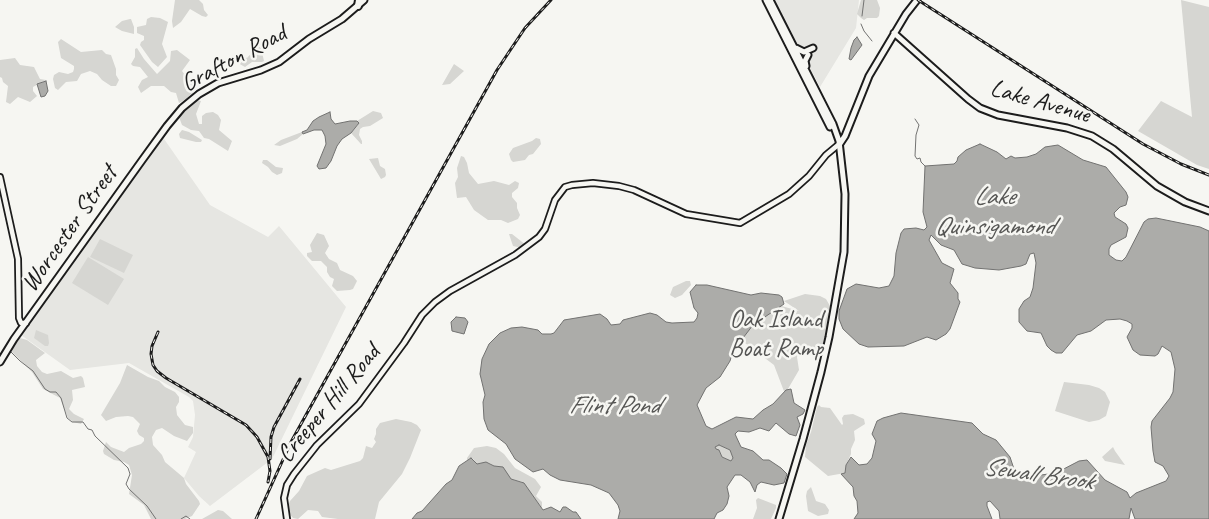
<!DOCTYPE html>
<style>
body{margin:0}
canvas{display:block;background:#f6f6f2}
</style>
<canvas width="1209" height="519"></canvas>
<script>
const ctx = document.querySelector('canvas').getContext('2d');
ctx.lineJoin = 'round';
function fill(path, color) { ctx.fillStyle = color; ctx.fill(path, 'evenodd'); }
const shape = rows => new Path2D(rows.map(r => 'M' + r).join(''));
function strokePath(path, color, width, dash) { ctx.strokeStyle = color; ctx.lineWidth = width; ctx.lineCap = dash ? 'butt' : 'round'; ctx.setLineDash(dash || []); ctx.stroke(path); }
function label(font, color, halo, rows, align = 'center') {
  ctx.font = font + ' Caveat,sans-serif'; ctx.lineWidth = 5; ctx.setLineDash([]); ctx.textBaseline = 'middle'; ctx.strokeStyle = halo; ctx.fillStyle = color; for (const [text, x, y, turn = 0] of rows) {
    ctx.save(); ctx.translate(x, y); ctx.rotate((+turn || 0) * Math.PI / 180); ctx.textAlign = isNaN(turn) ? turn : align; if (halo) ctx.strokeText(text, 0, 0); ctx.fillText(text, 0, 0); ctx.restore();
  }
}
const built = shape([
 [773,0,859,0,856,28,820,87],
 [162,136,210,205,268,237,279,226,346,307,272,459,210,506,199,496,184,478,196,452,188,447,193,437,195,415,193,401,189,397,129,363,70,370,21,335]
]);
const green = shape([
 [175,0,199,0,203,4,204,10,208,15,206,17,202,16,190,9,181,22,173,28,172,21],
 [861,0,877,0,880,8,879,16,877,18,867,18,864,20,861,18,857,14],
 [1181,0,1209,7,1209,169,1197,165,1138,131,1161,101,1192,117],
 [151,17,160,18,168,22,162,44,167,57,158,67,152,62,140,45,141,42,144,40,144,36,137,33,137,27,146,25,147,19],
 [130,19,131,19,134,27,134,34,122,31,115,27,122,21],
 [61,39,81,52,102,50,106,54,111,55,116,69,116,75,119,80,116,86,111,86,102,80,97,74,90,71,81,74,77,81,66,82,58,90,55,88,53,79,54,75,59,72,68,74,73,72,74,69,74,66,61,58,58,42],
 [258,46,261,48,264,61,262,62,252,62,245,67,238,63,240,55,247,58],
 [137,48,144,59,157,74,170,61,171,51,177,50,190,60,182,71,196,89,186,99,179,103,176,93,171,92,164,86,151,86,141,93,138,87,142,80,148,77,140,67,133,66,131,64,135,57,135,49],
 [15,58,20,65,34,67,40,79,46,80,33,87,33,91,37,96,30,102,18,97,10,104,6,102,8,86,3,82,2,78,0,77,0,60],
 [454,64,464,71,450,84,442,85],
 [196,100,201,101,196,114,199,124,202,124,202,116,206,113,213,112,218,115,221,120,219,130,232,141,228,151,209,139,204,138,199,131,191,130,182,125,179,117,182,112],
 [373,111,381,113,383,118,370,126,363,127,360,129,359,135,362,141,362,144,361,144,351,133,358,125,357,121],
 [182,130,189,132,202,140,201,142,196,142,180,138,179,134],
 [302,132,303,134,297,139,280,146,274,145,281,140],
 [536,138,540,139,541,144,533,154,529,155,525,160,513,162,511,160,509,154,513,148,532,141],
 [461,156,464,157,467,163,469,173,478,184,494,181,509,185,515,181,519,183,518,188,512,193,512,197,517,203,517,208,520,215,518,219,508,223,501,220,488,220,474,210,466,197,457,198,455,183,458,177,457,168],
 [378,158,380,166,385,169,386,175,385,177,381,179,369,159],
 [263,160,267,160,276,167,283,168,282,173,277,175,272,172,268,167,262,163],
 [317,233,324,235,329,246,325,253,329,259,337,263,340,270,353,276,357,281,353,289,350,290,337,291,332,286,334,279,330,277,327,272,327,267,321,261,312,261,307,256,307,253,312,252,310,245],
 [509,234,512,234,526,245,522,248,513,246],
 [100,239,133,255,124,273,90,257],
 [88,257,124,279,108,305,72,283],
 [686,281,690,281,691,285,682,295,675,298,670,295,673,287],
 [805,294,820,296,826,299,830,306,829,318,822,347,809,354,799,351,797,357,799,370,785,394,774,365,737,337,749,325,778,305,799,311,784,301],
 [36,330,48,335,49,343,48,346,45,346,34,338],
 [20,338,27,340,45,353,36,360,37,366,42,372,47,374,61,371,73,378,81,376,83,378,85,387,72,390,73,400,69,409,74,414,84,419,81,424,73,422,68,418,60,398,43,389,32,372,12,352,14,343],
 [127,365,148,377,159,381,165,387,175,392,179,397,179,402,176,407,177,415,185,425,193,427,193,433,187,441,174,436,162,428,156,430,152,437,153,445,162,455,165,462,184,478,186,484,199,501,200,504,192,516,185,519,151,519,144,505,129,494,132,475,129,465,124,462,114,460,104,454,103,451,106,442,111,447,124,452,129,448,141,444,144,441,144,438,139,435,137,431,140,424,133,417,128,416,116,417,106,421,101,415,120,383],
 [1064,382,1089,385,1099,388,1105,392,1110,402,1106,416,1099,420,1089,422,1055,411],
 [819,405,821,407,830,408,842,425,843,424,842,418,844,415,853,414,864,419,865,424,854,431,855,440,851,449,851,454,846,465,845,473,828,476,805,457,806,445,811,432,817,407],
 [396,419,411,422,417,425,421,430,410,458,402,474,379,502,375,519,338,519,322,517,318,511,308,510,298,519,293,518,289,513,288,506,290,501,299,491,307,476,325,468,331,470,360,461,363,458,366,446,372,448,376,442,374,439,376,434,376,429,380,423],
 [719,445,730,450,733,458,731,461,722,457,719,450,716,449,715,446],
 [487,446,496,448,504,454,515,468,535,479,541,487,536,496,542,502,542,508,522,482,511,479,489,463,477,464,473,459,467,460,467,458,474,448],
 [1113,447,1115,451,1125,465,1105,461,1102,457],
 [811,487,816,501,825,504,829,510,828,514,818,516,808,511,806,496,807,491],
 [758,498,776,505,776,508,771,519,753,519,757,508,756,500],
 [218,510,223,511,232,519,202,519]
]);
const water = shape([
 [857,37,862,45,851,60,849,59,851,48,854,40,857,37],
 [46,81,48,91,45,96,41,97,37,84,46,81],
 [330,112,331,119,335,124,350,121,357,121,359,123,351,133,342,139,337,146,331,161,326,168,319,169,317,166,326,144,325,136,322,130,314,130,303,134,302,132,307,130,313,121,319,117,330,112],
 [980,144,997,152,1006,159,1011,156,1015,158,1027,157,1036,154,1045,147,1058,145,1083,160,1106,167,1126,192,1128,197,1126,205,1120,207,1114,213,1115,217,1126,224,1128,228,1126,237,1111,245,1109,249,1109,255,1116,260,1122,261,1126,257,1144,222,1148,219,1156,218,1200,227,1209,231,1209,519,1135,519,1131,508,1129,519,1000,519,999,511,990,501,987,502,987,506,992,519,854,519,858,513,857,501,854,496,853,487,841,474,845,473,846,465,851,457,859,465,867,464,872,458,876,441,872,434,877,421,883,418,901,413,972,423,983,434,996,440,1010,457,1014,469,1016,471,1024,473,1041,475,1056,473,1079,461,1087,460,1105,480,1127,492,1130,498,1136,493,1166,481,1169,476,1163,466,1155,462,1153,451,1151,427,1152,421,1170,398,1173,392,1175,369,1171,352,1162,346,1158,354,1155,356,1140,355,1133,350,1127,337,1132,328,1132,324,1127,321,1120,319,1106,320,1091,331,1077,335,1062,353,1056,353,1051,350,1047,346,1041,333,1027,331,1019,322,1019,309,1024,301,1030,297,1033,288,1036,263,1034,253,1030,254,1026,264,1021,266,999,270,975,268,962,264,954,250,941,245,931,235,929,240,942,263,954,269,950,283,958,293,958,299,960,302,950,329,946,334,936,340,927,337,904,346,868,347,859,344,843,329,839,319,839,311,847,289,856,284,879,288,889,286,894,276,896,253,901,233,904,229,916,228,924,230,927,227,923,212,925,166,954,164,957,161,958,157,966,150,980,144],
 [696,285,707,285,751,295,761,293,779,295,782,297,784,304,753,325,743,338,736,341,730,361,720,377,706,388,697,405,706,426,712,429,736,417,753,419,763,410,773,404,786,390,791,389,794,403,805,410,803,414,797,417,800,425,796,436,789,434,776,423,769,431,760,428,749,432,738,431,735,434,741,447,753,451,763,460,769,460,781,468,787,474,784,483,774,485,761,482,757,485,755,492,750,482,741,475,735,475,727,487,729,496,727,504,723,510,717,513,714,519,618,519,620,511,618,505,609,493,591,485,560,480,550,475,543,469,533,472,515,459,506,444,488,430,484,419,483,402,485,395,480,374,482,359,489,344,500,333,511,328,522,327,538,330,542,334,551,334,554,333,564,320,600,314,607,319,611,325,620,324,623,320,650,313,657,315,666,322,672,323,694,322,697,318,698,313,694,308,690,292,696,285],
 [719,445,730,450,733,458,731,461,722,457,719,450,716,449,715,447,719,445],
 [456,317,465,318,468,322,464,334,452,331,451,322,456,317],
 [471,458,477,464,486,462,494,466,503,467,511,479,524,483,543,510,551,507,560,512,563,507,566,507,573,512,576,512,581,519,412,519,417,513,422,511,446,484,452,480,459,466,471,458]
]);
const stream = shape([
 [862,16,864,0],
 [861,24,864,31,872,41],
 [915,119,919,125,916,135,915,156,917,159,920,158,921,162,925,166],
 [10,351,20,361,33,371,45,389,50,392,56,392,61,398,67,418,72,422,83,422,88,429,92,430,95,436,128,468,130,474,126,484,129,489,147,506,156,519],
 [181,519,186,516,190,519]
]);
const secondary = shape([
 [0,177,18,259,19,318,21,323,26,323],
 [287,519,284,498,287,485,294,474,317,445,359,404,404,343,422,315,435,302,450,291,515,255,539,237,545,229,555,200,565,187,572,185,593,183,619,186,634,190,686,214,740,223,789,194,809,176,826,155,838,145]
]);
const primary = shape([
 [766,0,830,127],
 [770,0,833,124,839,141,845,194,844,252,829,337,821,372,803,439,779,519],
 [894,33,968,99,980,108,998,115,1067,128,1092,136,1113,149,1157,186,1185,202,1209,211],
 [796,48,804,52,813,48],
 [806,66,805,61,808,55],
 [839,145,845,136,869,76,906,14,917,0],
 [0,362,14,339,143,159,167,126,182,108,199,94,218,83,261,70,279,62,309,39,342,19,364,0]
]);
const highway = shape([
 [358,6,359,0]
]);
const rail = shape([
 [918,0,1143,144,1181,164,1209,175],
 [158,332,152,346,151,354,153,365,157,371,166,378,246,425,257,437,268,457,270,471,268,482],
 [270,459,271,437,274,427,300,379],
 [256,519,291,442,497,70,525,28,551,0]
]);
const streetNames = [
 ["Grafton Road",234,59,-28],
 ["Lake Avenue",1040,102,16],
 ["Worcester Street",70,229,-55],
 ["Creeper Hill Road",329,404,-50]
];
const parkNames = [
 ["Oak Island",776,320],
 ["Boat Ramp",776,349]
];
const waterNames = [
 ["Lake",994,197],
 ["Quinsigamond",994,227],
 ["Flint Pond",614,406],
 ["Sewall Brook",1038,475,8]
];
fill(built, '#e6e6e2');
fill(green, '#d6d6d2');
fill(water, '#acaca9');
strokePath(water, '#727271', 1);
strokePath(stream, '#727271', 1);
strokePath(secondary, '#1c1c1c', 8);
strokePath(primary, '#1c1c1c', 9);
strokePath(highway, '#1c1c1c', 10);
strokePath(secondary, '#f6f6f2', 4.5);
strokePath(primary, '#f6f6f2', 5);
strokePath(highway, '#f6f6f2', 6);
strokePath(rail, '#1c1c1c', 3);
strokePath(rail, '#f6f6f2', 1, [4]);
label('25px', '#1c1c1c', '#f6f6f2', streetNames);
label('25px', '#545453', '#f6f6f2', parkNames);
label('italic 26px', '#565654', '#f6f6f2', waterNames);
</script>
